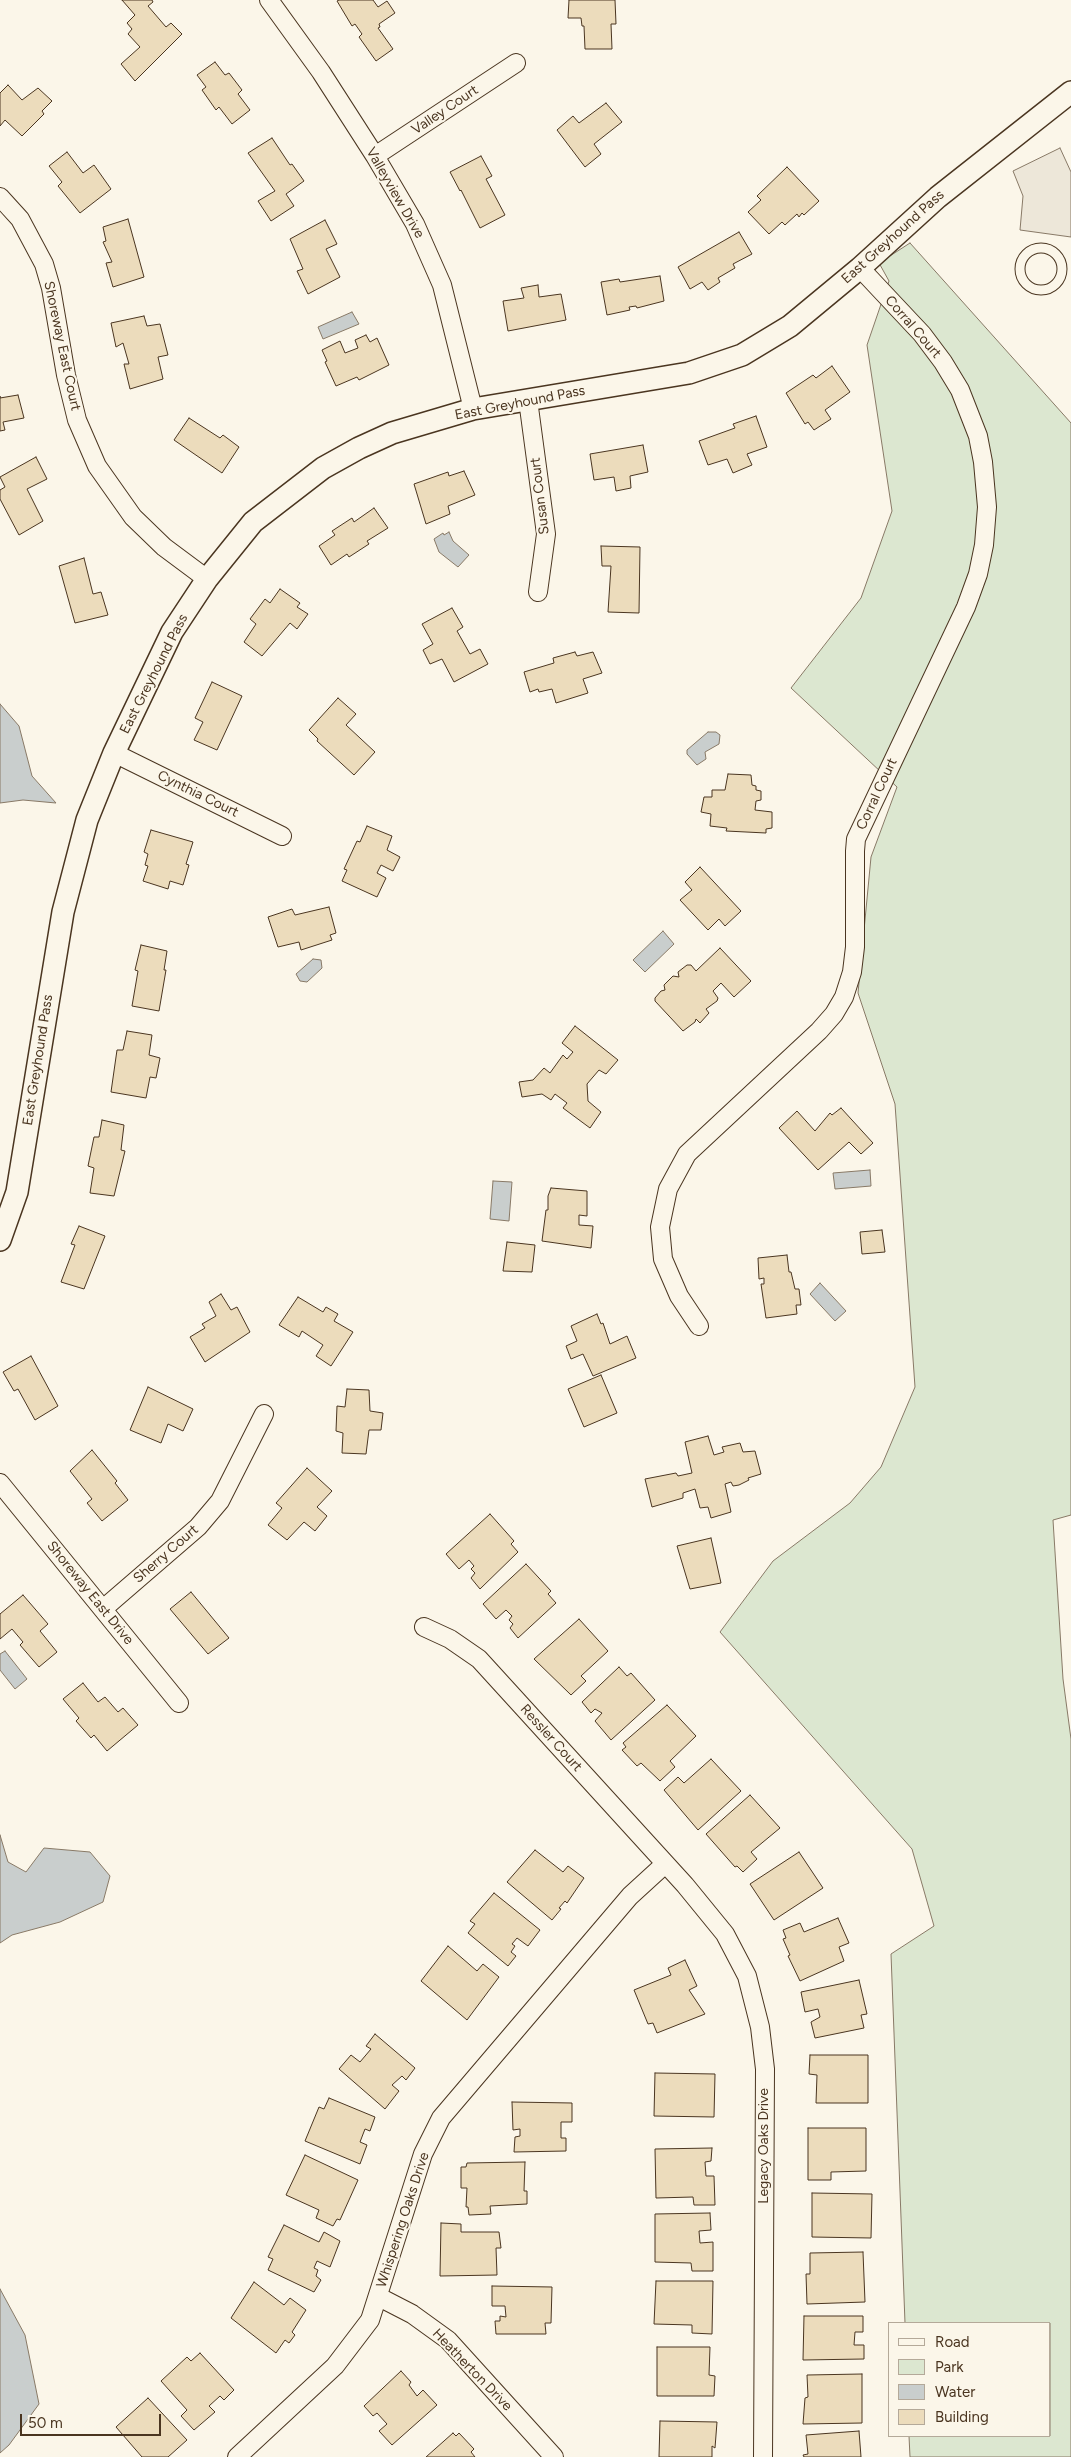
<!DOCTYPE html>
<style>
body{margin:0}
#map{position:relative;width:1071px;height:2457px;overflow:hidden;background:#fbf6e9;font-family:Figtree,sans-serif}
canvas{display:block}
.legend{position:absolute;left:888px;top:2322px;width:162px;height:115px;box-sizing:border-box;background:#fbf6e9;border:1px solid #b4a999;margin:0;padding:6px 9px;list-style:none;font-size:15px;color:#4a3520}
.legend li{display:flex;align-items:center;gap:10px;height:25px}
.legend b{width:25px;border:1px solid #b4a999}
.scale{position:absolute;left:20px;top:2414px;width:141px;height:22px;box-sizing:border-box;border:2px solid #4a3520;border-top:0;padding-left:6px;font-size:15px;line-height:18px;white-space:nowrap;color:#4a3520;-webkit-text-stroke:4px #fbf6e9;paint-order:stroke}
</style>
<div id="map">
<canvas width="1071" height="2457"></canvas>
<ul class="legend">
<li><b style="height:6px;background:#fbf6e9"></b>Road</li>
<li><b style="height:14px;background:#dce7d0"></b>Park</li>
<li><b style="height:14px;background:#c9cecd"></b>Water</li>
<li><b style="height:14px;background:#ecdcbc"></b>Building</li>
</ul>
<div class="scale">50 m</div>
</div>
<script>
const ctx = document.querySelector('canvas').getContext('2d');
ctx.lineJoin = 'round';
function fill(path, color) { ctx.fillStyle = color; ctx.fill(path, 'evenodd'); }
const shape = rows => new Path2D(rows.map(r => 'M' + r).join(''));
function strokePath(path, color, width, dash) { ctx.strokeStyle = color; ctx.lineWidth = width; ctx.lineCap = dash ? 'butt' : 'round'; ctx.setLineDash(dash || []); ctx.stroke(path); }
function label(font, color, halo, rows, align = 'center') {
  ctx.font = font + ' Figtree,sans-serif'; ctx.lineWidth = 4; ctx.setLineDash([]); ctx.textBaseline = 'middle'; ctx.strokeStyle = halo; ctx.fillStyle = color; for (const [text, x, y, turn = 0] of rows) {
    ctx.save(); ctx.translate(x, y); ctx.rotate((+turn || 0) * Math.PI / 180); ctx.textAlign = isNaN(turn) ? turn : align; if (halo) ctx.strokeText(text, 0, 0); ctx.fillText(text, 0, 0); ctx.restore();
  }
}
const green = shape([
 [910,243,1071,423,1071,1515,1053,1520,1063,1679,1071,1739,1071,2457,910,2457,909,2436,1050,2436,1050,2323,905,2323,891,1954,934,1926,912,1849,720,1632,773,1561,850,1503,881,1467,915,1387,895,1104,858,993,871,857,897,787,791,688,861,598,892,511,867,345,889,281,879,263,910,243]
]);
const parking = shape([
 [1060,148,1071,172,1071,237,1020,230,1023,196,1013,171,1060,148]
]);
const water = shape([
 [352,312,359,324,323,339,318,327,352,312],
 [449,532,453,541,469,555,458,567,439,552,434,539,443,533,444,535,449,532],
 [0,704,19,726,32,776,56,803,23,800,0,803,0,704],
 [708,732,716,732,720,735,719,744,705,752,706,759,697,765,687,754,687,750,708,732],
 [663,931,674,944,645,972,633,960,663,931],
 [313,959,321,960,322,968,307,982,300,981,296,974,313,959],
 [870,1170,871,1186,835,1189,833,1173,870,1170],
 [493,1181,512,1182,509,1221,490,1219,493,1181],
 [820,1283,846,1311,835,1321,810,1294,820,1283],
 [5,1651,27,1679,15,1689,0,1670,0,1654,5,1651],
 [0,1835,8,1862,26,1872,44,1848,90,1852,110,1876,103,1902,60,1922,12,1935,0,1943,0,1835],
 [0,2289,25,2335,39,2404,9,2445,0,2453,0,2289]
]);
const building = shape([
 [122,0,152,0,153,2,148,6,166,27,171,23,182,34,135,81,121,64,140,47,128,34,132,29,127,23,135,15,122,0],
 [339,0,373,0,378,7,387,1,395,13,379,24,380,27,378,28,393,49,376,61,359,37,362,34,355,24,352,26,337,1,339,0],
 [569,0,615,0,616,24,611,24,612,49,585,49,584,26,582,26,581,18,568,18,569,0],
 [215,62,225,75,229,73,242,90,238,94,250,110,232,124,219,107,216,110,202,90,206,87,197,75,215,62],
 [8,85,22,100,38,88,52,101,42,111,44,114,22,136,5,120,0,126,0,93,8,85],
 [606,103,622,122,594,144,601,154,585,167,557,130,573,116,579,123,606,103],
 [272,138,290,165,292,164,304,181,286,194,294,206,271,221,258,201,275,191,248,153,272,138],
 [67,152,83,173,94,165,111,189,80,213,58,186,62,182,49,166,67,152],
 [481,156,492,176,486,179,505,215,480,228,461,190,460,191,450,172,481,156],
 [787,167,819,201,804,215,802,213,799,217,797,214,785,225,782,222,769,234,748,212,761,200,757,196,787,167],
 [128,219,144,277,113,287,106,263,112,262,103,242,106,241,103,227,128,219],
 [325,220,337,244,326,249,340,277,308,294,297,271,303,269,290,239,325,220],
 [739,232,752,254,733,264,735,268,718,278,720,282,708,290,702,282,690,289,678,267,739,232],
 [660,276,664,301,637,308,636,306,629,307,630,310,607,315,601,282,619,279,620,282,660,276],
 [538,285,539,297,561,294,566,320,508,331,503,301,524,298,521,288,538,285],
 [144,316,147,326,160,324,168,355,158,357,163,379,130,389,124,364,129,364,123,343,116,347,111,323,144,316],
 [366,335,370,342,377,338,389,365,359,380,357,377,336,386,325,362,327,361,322,350,340,341,345,353,358,348,355,340,366,335],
 [832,366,850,392,825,410,831,419,814,430,808,422,805,424,786,393,813,375,816,378,832,366],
 [18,395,24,418,3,422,5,430,0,431,0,396,0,398,18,395],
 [756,416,767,447,747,454,752,465,733,473,727,459,708,465,699,441,735,428,733,424,756,416],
 [189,418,220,438,223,435,239,447,222,473,174,440,189,418],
 [643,445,648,472,630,476,631,488,616,491,614,477,594,480,590,454,643,445],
 [36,457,47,479,27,489,43,521,19,535,0,499,0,490,5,487,0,477,36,457],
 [464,471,475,495,448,506,450,514,426,524,414,484,448,472,449,476,464,471],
 [374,508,388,528,367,541,369,544,349,557,347,554,331,565,319,546,335,535,332,531,352,518,354,522,374,508],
 [601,546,640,547,639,613,608,612,611,566,602,566,601,546],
 [84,558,93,594,101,592,108,615,75,623,59,566,84,558],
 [280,589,300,603,297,607,308,614,297,629,290,623,262,656,244,642,256,624,250,619,265,599,270,603,280,589],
 [452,608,463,627,457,631,470,654,480,649,488,664,454,682,442,659,430,664,423,650,433,644,422,624,452,608],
 [575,652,577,656,593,652,602,673,583,679,588,693,556,703,552,689,539,692,538,689,530,692,524,672,554,663,553,658,575,652],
 [212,682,242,696,217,750,194,740,203,722,195,718,212,682],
 [338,698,356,714,346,725,375,752,354,775,317,741,318,739,309,730,338,698],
 [728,774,751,775,752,785,756,786,756,790,761,791,761,800,756,801,755,810,772,812,772,828,766,829,766,833,726,831,727,828,710,826,711,814,701,812,704,797,712,797,712,790,725,790,728,774],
 [367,826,392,836,387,850,400,857,393,871,381,865,377,873,386,878,377,897,342,881,347,870,344,869,357,841,360,842,367,826],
 [151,830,193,842,186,864,189,865,183,885,170,881,168,889,143,881,148,866,145,865,148,854,144,852,151,830],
 [700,867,741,911,725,926,719,919,708,930,680,900,692,890,685,882,700,867],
 [329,907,336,933,330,935,332,940,301,950,299,942,278,947,268,917,292,909,295,915,329,907],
 [141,945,167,951,164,970,166,970,159,1011,132,1006,138,971,135,970,141,945],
 [720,948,751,981,734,997,721,983,713,991,718,998,717,1001,706,1009,709,1013,700,1023,696,1019,695,1022,683,1031,655,1001,655,998,661,991,665,990,664,985,673,976,679,977,678,972,687,965,691,965,696,971,720,948],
 [575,1026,618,1060,606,1074,599,1070,587,1084,588,1101,601,1112,590,1128,563,1108,567,1103,555,1094,551,1100,542,1094,522,1097,519,1082,533,1080,544,1068,550,1073,563,1055,567,1059,573,1052,562,1043,575,1026],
 [127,1031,152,1035,149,1055,160,1058,156,1078,150,1077,146,1098,111,1092,117,1050,123,1050,127,1031],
 [841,1108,873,1143,861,1154,849,1142,818,1170,779,1128,797,1111,815,1131,830,1113,832,1115,841,1108],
 [102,1120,124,1125,121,1150,125,1151,114,1196,90,1193,94,1168,88,1166,94,1137,99,1137,102,1120],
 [551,1188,587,1191,587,1216,579,1215,579,1225,593,1226,591,1248,542,1241,546,1210,548,1210,548,1196,551,1188],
 [79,1226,105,1236,84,1289,61,1282,75,1245,71,1244,79,1226],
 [882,1230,885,1252,862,1254,860,1232,882,1230],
 [507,1242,535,1245,532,1272,503,1271,507,1242],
 [787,1255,789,1272,791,1272,795,1289,799,1289,801,1305,796,1305,797,1314,766,1318,761,1284,764,1284,764,1278,759,1279,758,1258,787,1255],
 [221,1294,231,1310,237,1307,250,1332,205,1362,190,1337,205,1328,202,1324,216,1316,209,1302,221,1294],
 [298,1297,323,1312,326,1307,338,1314,334,1321,353,1332,331,1366,316,1356,323,1345,302,1331,299,1337,279,1325,298,1297],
 [597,1314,601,1324,603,1323,610,1344,627,1336,636,1358,593,1376,583,1354,571,1359,566,1346,577,1341,571,1326,597,1314],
 [31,1356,58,1406,35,1420,18,1389,14,1391,3,1372,31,1356],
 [601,1375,617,1413,584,1427,568,1389,601,1375],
 [148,1387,193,1409,183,1431,168,1424,161,1443,130,1430,148,1387],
 [347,1389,369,1390,370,1411,383,1413,381,1430,369,1430,366,1454,342,1453,343,1433,336,1431,337,1406,345,1407,347,1389],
 [708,1436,714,1455,724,1452,722,1447,740,1443,743,1452,755,1451,761,1474,748,1478,749,1480,739,1485,733,1486,731,1482,725,1484,731,1512,711,1518,708,1507,700,1508,695,1489,683,1493,683,1498,652,1507,645,1479,676,1473,678,1476,692,1473,685,1442,708,1436],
 [92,1450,117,1481,115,1483,128,1500,102,1521,87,1503,92,1499,70,1471,92,1450],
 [307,1468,332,1491,317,1507,327,1516,315,1531,304,1522,287,1540,268,1525,282,1508,276,1503,307,1468],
 [490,1514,514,1541,511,1544,518,1552,480,1589,471,1578,475,1573,471,1569,474,1566,469,1560,459,1569,446,1554,490,1514],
 [711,1538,721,1583,690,1589,677,1546,711,1538],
 [526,1564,551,1591,548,1594,556,1603,518,1638,510,1628,513,1624,509,1620,512,1616,506,1610,496,1619,483,1604,526,1564],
 [191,1592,229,1638,208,1654,170,1609,191,1592],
 [23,1595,48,1624,40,1631,57,1652,39,1667,20,1645,23,1642,12,1629,0,1639,0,1614,23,1595],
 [579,1619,608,1651,581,1676,586,1681,571,1695,534,1659,579,1619],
 [619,1667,627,1676,631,1673,655,1700,611,1740,595,1721,602,1713,595,1709,591,1713,582,1702,619,1667],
 [83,1683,98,1702,105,1697,118,1712,123,1708,138,1725,107,1751,94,1735,91,1738,76,1721,79,1718,63,1699,83,1683],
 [667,1705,696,1736,670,1761,675,1767,660,1781,641,1763,637,1766,622,1750,626,1747,623,1743,667,1705],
 [711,1759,741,1791,698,1830,664,1790,678,1777,684,1783,711,1759],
 [750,1795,780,1828,751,1852,757,1859,743,1872,737,1866,735,1867,706,1834,750,1795],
 [535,1850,563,1872,568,1866,584,1878,567,1903,565,1901,559,1908,561,1909,552,1920,507,1882,535,1850],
 [799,1852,823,1888,774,1920,750,1884,799,1852],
 [494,1893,540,1930,528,1946,517,1938,512,1944,515,1946,511,1952,516,1956,508,1966,468,1933,475,1924,470,1921,494,1893],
 [838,1918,849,1943,839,1947,844,1961,800,1981,788,1956,790,1955,783,1939,786,1938,783,1930,800,1923,804,1932,838,1918],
 [448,1946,477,1971,483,1964,499,1977,467,2020,421,1981,448,1946],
 [685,1960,697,1986,689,1990,705,2014,657,2033,653,2023,648,2024,634,1990,671,1975,668,1968,685,1960],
 [859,1980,867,2014,861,2015,864,2028,815,2038,811,2022,820,2017,818,2009,805,2012,801,1992,859,1980],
 [375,2034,415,2068,406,2080,402,2076,392,2085,399,2091,385,2109,339,2069,351,2055,360,2062,371,2049,366,2046,375,2034],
 [810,2055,868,2055,868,2103,816,2103,817,2075,809,2074,810,2055],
 [655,2073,715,2074,714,2117,654,2116,655,2073],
 [329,2098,375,2117,370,2131,365,2129,360,2142,367,2145,360,2164,305,2141,319,2107,324,2109,329,2098],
 [512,2102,572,2103,572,2122,561,2122,561,2138,566,2138,566,2151,514,2152,515,2137,520,2136,520,2129,513,2130,512,2102],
 [808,2128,866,2128,866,2171,831,2172,831,2180,808,2180,808,2128],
 [712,2148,711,2161,705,2162,706,2176,714,2176,715,2205,694,2205,693,2197,656,2198,655,2149,712,2148],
 [305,2155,358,2180,340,2220,337,2219,333,2226,316,2218,319,2210,286,2195,305,2155],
 [525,2162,524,2191,527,2191,527,2204,490,2206,491,2214,469,2215,468,2207,466,2207,467,2188,461,2188,461,2167,466,2167,467,2163,525,2162],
 [812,2193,872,2194,871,2238,812,2237,812,2193],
 [710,2213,711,2230,699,2231,700,2243,713,2242,713,2271,692,2271,691,2263,655,2262,655,2214,710,2213],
 [441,2223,461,2224,461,2232,499,2232,501,2248,496,2248,497,2275,440,2276,441,2223],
 [284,2225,319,2242,324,2232,340,2241,330,2267,317,2261,314,2268,318,2270,316,2276,321,2280,314,2292,268,2270,273,2259,268,2257,284,2225],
 [863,2252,865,2302,807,2304,806,2274,810,2274,810,2253,863,2252],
 [656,2281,713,2281,712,2334,692,2333,692,2325,654,2324,656,2281],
 [254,2282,284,2305,290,2298,306,2310,292,2332,295,2335,289,2343,285,2340,276,2353,231,2318,254,2282],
 [492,2286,552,2287,551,2323,545,2323,546,2334,496,2334,495,2321,500,2321,500,2316,506,2317,505,2306,492,2306,492,2286],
 [804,2316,863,2316,863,2332,855,2332,854,2345,864,2345,864,2359,803,2360,804,2316],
 [657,2347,710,2347,709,2375,715,2376,714,2396,657,2396,657,2347],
 [200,2353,234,2390,224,2400,220,2396,209,2406,215,2412,194,2430,181,2416,187,2410,161,2381,187,2357,191,2361,200,2353],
 [401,2371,411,2382,409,2385,417,2396,423,2390,437,2405,392,2445,379,2431,387,2424,377,2413,373,2416,364,2406,401,2371],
 [862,2374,862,2423,803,2424,805,2398,808,2397,807,2375,862,2374],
 [148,2398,187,2440,168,2457,142,2457,116,2427,148,2398],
 [660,2421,717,2422,715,2448,712,2446,712,2457,659,2457,660,2421],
 [859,2431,861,2457,804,2457,803,2455,808,2454,806,2435,859,2431],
 [453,2433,456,2436,459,2433,474,2449,471,2452,475,2457,426,2457,453,2433]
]);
const service = shape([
 '1020 269a21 21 0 1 1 42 0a21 21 0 1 1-42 0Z'
]);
const minor = shape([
 [269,0,321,72,375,156,415,224,442,285,473,409],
 [375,156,516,63],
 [0,197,20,219,44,264,51,288,66,375,77,420,97,466,133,517,164,547,207,579],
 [528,400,546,534,538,592],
 [114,753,282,836],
 [699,1326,679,1296,663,1259,660,1227,668,1189,687,1154,819,1031,834,1014,844,997,852,972,855,947,855,851,856,839,966,607,978,574,984,545,987,507,983,462,978,436,960,390,943,362,922,334,860,268],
 [0,1483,179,1703],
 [103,1609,198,1527,220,1501,264,1414],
 [424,1627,450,1639,479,1659,685,1885,725,1934,747,1976,760,2027,765,2069,763,2457],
 [379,2297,412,2314,448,2340,554,2457],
 [237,2457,335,2366,370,2320,423,2154,441,2118,630,1896,665,1864]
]);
const tertiary = shape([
 [0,1240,17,1192,63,912,87,820,114,753,172,632,207,579,253,522,323,468,359,448,392,433,473,409,689,373,742,355,790,326,860,268,938,197,1071,92]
]);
const streetNames = [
 ["Valley Court",445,110,-34],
 ["Valleyview Drive",395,193,60],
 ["East Greyhound Pass",893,237,-42],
 ["Corral Court",913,327,49],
 ["Shoreway East Court",62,346,78],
 ["East Greyhound Pass",520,403,-11],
 ["Susan Court",540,496,-97],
 ["East Greyhound Pass",154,674,-63],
 ["Cynthia Court",198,794,26],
 ["Corral Court",877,794,-65],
 ["East Greyhound Pass",38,1060,-81],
 ["Sherry Court",166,1554,-41],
 ["Shoreway East Drive",90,1593,51],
 ["Ressler Court",551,1738,48],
 ["Legacy Oaks Drive",764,2146,-90],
 ["Whispering Oaks Drive",403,2220,-72],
 ["Heatherton Drive",472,2370,46]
];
fill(green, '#dce7d0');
strokePath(green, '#887966', 1);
fill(parking, '#ede7d9');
strokePath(parking, '#887966', 1);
fill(water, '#c9cecd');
strokePath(water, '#887966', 1);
fill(building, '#ecdcbc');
strokePath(building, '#4a3520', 1);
strokePath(service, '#4a3520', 11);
strokePath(minor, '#4a3520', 20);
strokePath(tertiary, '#4a3520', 24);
strokePath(service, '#fbf6e9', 9);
strokePath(minor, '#fbf6e9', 18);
strokePath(tertiary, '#fbf6e9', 21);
label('14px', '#4a3520', '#fbf6e9', streetNames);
</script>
